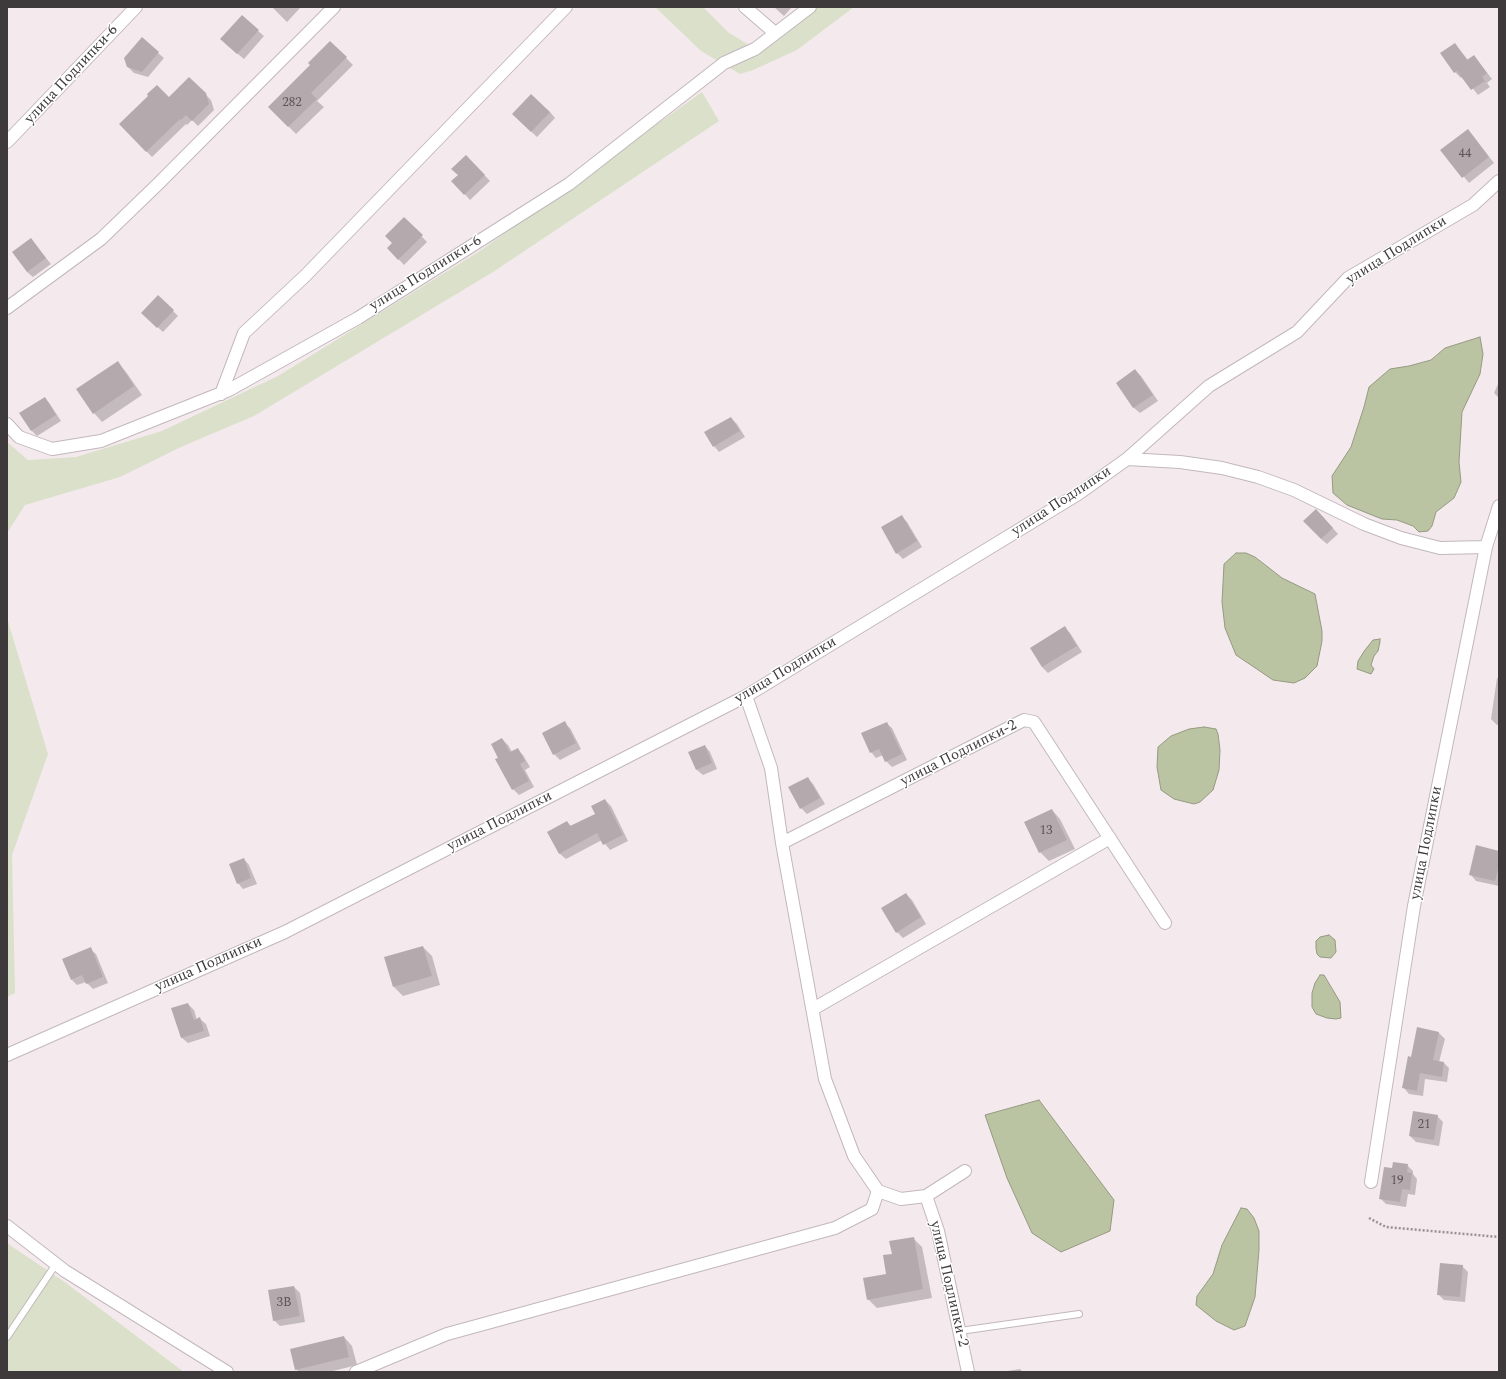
<!DOCTYPE html>
<meta charset="utf-8">
<style>
body{margin:0}
#map{position:relative;width:1506px;height:1379px;overflow:hidden;background:#f4eaed;font-family:Spectral,serif}
canvas{display:block}
.frame{position:absolute;inset:0;border:8px solid #3e3a3b;pointer-events:none}
</style>
<div id="map">
<canvas width="1506" height="1379"></canvas>
<div class="frame"></div>
</div>
<script>
const ctx = document.querySelector('canvas').getContext('2d');
ctx.lineJoin = 'round';
function fill(path, color) { ctx.fillStyle = color; ctx.fill(path, 'evenodd'); }
const shape = rows => new Path2D(rows.map(r => 'M' + r).join(''));
function strokePath(path, color, width, dash) { ctx.strokeStyle = color; ctx.lineWidth = width; ctx.lineCap = dash ? 'butt' : 'round'; ctx.setLineDash(dash || []); ctx.stroke(path); }
function label(font, color, halo, rows, align = 'center') {
  ctx.font = font + ' Spectral,serif'; ctx.lineWidth = 3; ctx.setLineDash([]); ctx.textBaseline = 'middle'; ctx.strokeStyle = halo; ctx.fillStyle = color; for (const [text, x, y, turn = 0] of rows) {
    ctx.save(); ctx.translate(x, y); ctx.rotate((+turn || 0) * Math.PI / 180); ctx.textAlign = isNaN(turn) ? turn : align; if (halo) ctx.strokeText(text, 0, 0); ctx.fillText(text, 0, 0); ctx.restore();
  }
}
const green = shape([
 [655,7,703,7,728,32,755,49,788,30,818,7,854,7,797,50,753,70,740,74,701,51],
 [702,92,719,121,493,272,254,416,183,446,120,477,25,505,7,533,7,442,28,460,76,457,162,431,278,376,480,251],
 [7,618,48,754,12,855,15,993,7,997],
 [7,1243,66,1283,184,1372,7,1372]
]);
const water = shape([
 [1480,337,1483,354,1480,374,1462,412,1459,462,1461,482,1454,498,1436,512,1432,526,1428,531,1419,532,1413,526,1397,520,1382,519,1347,505,1333,493,1332,476,1351,447,1364,407,1369,387,1390,369,1409,366,1431,360,1445,348,1480,337],
 [1236,553,1246,553,1255,557,1282,578,1315,594,1322,631,1322,641,1317,666,1305,678,1294,683,1273,680,1236,655,1225,628,1222,602,1224,564,1236,553],
 [1380,639,1380,642,1378,651,1374,656,1371,665,1374,669,1371,674,1357,669,1358,661,1365,650,1373,640,1380,639],
 [1204,727,1216,729,1218,734,1220,750,1219,770,1213,790,1200,802,1194,804,1174,799,1161,790,1157,767,1158,747,1171,736,1189,729,1204,727],
 [1329,935,1335,940,1336,952,1331,958,1320,957,1317,954,1316,948,1316,941,1320,937,1329,935],
 [1320,975,1324,975,1340,1002,1341,1018,1336,1019,1327,1018,1316,1014,1312,1007,1312,993,1315,983,1320,975],
 [1039,1100,1114,1200,1110,1231,1061,1252,1032,1233,1007,1178,985,1115,1039,1100],
 [1241,1208,1247,1209,1254,1218,1259,1231,1259,1250,1255,1297,1245,1326,1234,1330,1216,1321,1196,1305,1197,1296,1213,1274,1222,1245,1241,1208]
]);
const shadow = shape([
 [272,7,301,7,287,22],
 [774,7,792,7,784,16],
 [258,31,264,36,244,59,227,45],
 [330,42,353,65,317,101,324,107,296,134,269,107,312,65],
 [1455,44,1468,60,1474,56,1492,79,1487,83,1490,87,1478,95,1463,76,1461,78,1455,72,1441,53],
 [158,53,164,58,148,77,134,73,128,67],
 [189,78,211,100,214,110,198,126,192,120,187,125,186,124,152,157,120,124,169,98],
 [550,112,555,118,537,137,519,120],
 [1473,136,1494,163,1469,183,1442,150],
 [466,156,490,181,470,200,453,181,459,175],
 [404,218,427,242,404,265,388,248,393,243],
 [31,240,51,264,33,277,27,272],
 [158,296,178,316,163,332,142,313],
 [118,363,126,372,142,395,102,422,94,413],
 [1135,370,1141,376,1158,401,1140,413,1134,408,1117,383],
 [1499,382,1499,398,1494,393],
 [45,398,50,404,61,421,37,436,32,431,21,414],
 [731,418,737,424,745,437,719,452,714,446],
 [901,516,907,522,922,547,903,559,897,553],
 [1322,516,1338,534,1327,544,1321,539],
 [1065,628,1070,633,1082,652,1048,673,1042,667,1031,648],
 [1497,678,1499,679,1499,725,1497,725,1491,719],
 [564,723,570,728,581,749,560,760,554,754],
 [886,723,892,728,907,760,892,767,886,761,883,755,876,758,871,752],
 [502,739,508,745,512,752,517,749,523,755,530,767,525,770,534,787,519,795,513,789,500,758],
 [705,746,710,752,717,769,703,775,697,770],
 [807,778,813,784,825,804,807,814,801,808,790,788],
 [605,800,611,806,628,841,610,850,602,840,566,859,560,854,548,832,567,822,571,826,596,815],
 [1052,810,1060,819,1075,849,1049,861,1040,852],
 [1499,852,1499,886,1476,881,1471,875],
 [244,859,249,865,257,884,243,889,238,883],
 [906,894,912,900,926,924,903,938,897,932],
 [423,947,432,956,440,985,403,996,394,987],
 [90,949,96,954,108,983,93,989,86,982,77,985,72,980],
 [188,1004,194,1010,197,1020,200,1019,206,1024,210,1036,188,1043,182,1038],
 [1418,1029,1439,1033,1445,1039,1439,1062,1444,1063,1449,1068,1447,1082,1425,1079,1423,1096,1409,1094,1404,1088],
 [1437,1116,1443,1122,1439,1146,1416,1142,1410,1136],
 [1407,1165,1413,1171,1413,1174,1417,1179,1415,1195,1408,1194,1406,1207,1386,1204,1380,1198,1392,1169],
 [913,1238,922,1247,932,1298,877,1308,868,1299,887,1275,893,1255],
 [1462,1266,1468,1272,1465,1302,1444,1300,1438,1294],
 [294,1287,300,1293,305,1322,280,1326,274,1320,269,1291],
 [344,1337,352,1346,357,1365,329,1372,299,1372,296,1369],
 [1020,1369,1023,1372,1001,1372]
]);
const building = shape([
 [242,15,259,30,237,54,220,39],
 [142,37,159,52,142,72,127,67,124,58],
 [330,41,347,57,311,93,317,99,288,127,268,107,310,65,308,63],
 [1455,43,1467,60,1474,55,1487,73,1482,77,1485,81,1471,90,1457,71,1454,73,1440,53],
 [189,77,206,93,209,104,192,121,186,115,181,120,180,119,146,152,119,124,148,96,147,94,157,85,169,97],
 [531,94,550,112,531,132,512,114],
 [1468,129,1489,157,1462,178,1440,150],
 [466,155,485,175,464,195,451,181,458,175,451,169],
 [404,217,423,235,398,260,387,248,392,243,385,236],
 [31,238,46,258,27,272,12,252],
 [158,295,174,310,157,328,141,313],
 [118,361,134,386,93,414,76,389],
 [1135,369,1153,395,1133,408,1116,383],
 [45,397,56,415,31,431,19,413],
 [731,417,740,431,713,447,704,432],
 [1316,509,1333,528,1321,539,1303,521],
 [902,515,917,541,896,554,881,527],
 [1065,626,1077,646,1042,667,1030,648],
 [565,721,576,743,553,755,542,733],
 [887,722,902,754,885,762,879,749,870,753,861,733],
 [502,738,510,752,518,748,525,761,520,764,529,781,512,790,495,759,498,758,491,744],
 [705,745,712,763,696,770,688,752],
 [808,777,820,798,800,809,788,787],
 [605,799,623,835,603,845,597,833,559,854,547,832,567,821,570,826,595,814,591,806],
 [1052,809,1067,840,1039,853,1024,822],
 [1476,845,1499,851,1499,865,1495,881,1469,875],
 [244,858,251,878,237,884,229,864],
 [906,893,921,917,896,933,881,908],
 [423,946,432,976,393,987,384,957],
 [91,947,103,977,86,984,82,975,71,980,62,959],
 [188,1003,194,1020,200,1017,204,1031,181,1038,171,1008],
 [1417,1027,1439,1032,1433,1060,1444,1062,1442,1077,1420,1073,1417,1091,1402,1088,1408,1056,1411,1057],
 [1413,1111,1438,1115,1434,1140,1409,1136],
 [1393,1162,1408,1164,1407,1172,1412,1173,1410,1190,1402,1189,1400,1202,1379,1199,1384,1167,1392,1168],
 [914,1237,923,1289,867,1300,863,1278,886,1274,883,1255,892,1254,889,1241],
 [1440,1263,1463,1265,1460,1297,1437,1295],
 [294,1286,300,1316,273,1321,268,1290],
 [344,1336,349,1357,295,1370,290,1349]
]);
const path = shape([
 [1369,1218,1386,1227,1499,1237]
]);
const service = shape([
 [960,1331,1079,1314],
 [7,1337,56,1264]
]);
const minor = shape([
 [745,7,775,33],
 [7,142,136,7],
 [7,308,101,239,159,183,334,7],
 [221,394,244,333,305,276,566,7],
 [7,424,19,437,52,449,101,441,229,390,358,318,569,184,724,63,755,49,810,7],
 [1127,459,1180,462,1222,468,1258,477,1294,490,1364,524,1401,538,1440,548,1486,547],
 [746,696,771,768,782,843,825,1079,854,1156,878,1191,901,1199,926,1196,965,1171],
 [782,843,1024,720,1034,722,1165,923],
 [813,1009,1110,838],
 [7,1055,285,932,746,696,1078,494,1127,459,1209,386,1297,332,1348,278,1473,205,1499,181],
 [1371,1182,1414,906,1486,547,1499,506],
 [926,1196,938,1231,968,1372],
 [7,1226,65,1271,227,1372],
 [356,1372,447,1334,835,1228,872,1209,878,1191]
]);
const numberNames = [
 ["282",292,103],
 ["44",1465,154],
 ["13",1046,831],
 ["21",1424,1125],
 ["19",1397,1181],
 ["3В",284,1303]
];
const streetNames = [
 ["улица Подлипки-6",72,75,-47],
 ["улица Подлипки",1397,251,-32],
 ["улица Подлипки-6",426,274,-32],
 ["улица Подлипки",1062,502,-33],
 ["улица Подлипки",786,671,-31],
 ["улица Подлипки-2",959,754,-27],
 ["улица Подлипки",500,822,-27],
 ["улица Подлипки",1427,843,-79],
 ["улица Подлипки",209,965,-24],
 ["улица Подлипки-2",948,1284,77]
];
fill(green, '#dae0ca');
fill(water, '#bac3a2');
strokePath(water, '#959a83', 1);
fill(shadow, '#0003');
fill(building, '#b4aaad');
strokePath(service, '#c2b8bb', 8);
strokePath(minor, '#c2b8bb', 14);
strokePath(path, '#989193', 2.5, [2, 2]);
strokePath(service, '#fff', 6);
strokePath(minor, '#fff', 12);
label('13px', '#5c5658', null, numberNames);
label('15px', '#3e3a3b', '#fff', streetNames);
</script>
